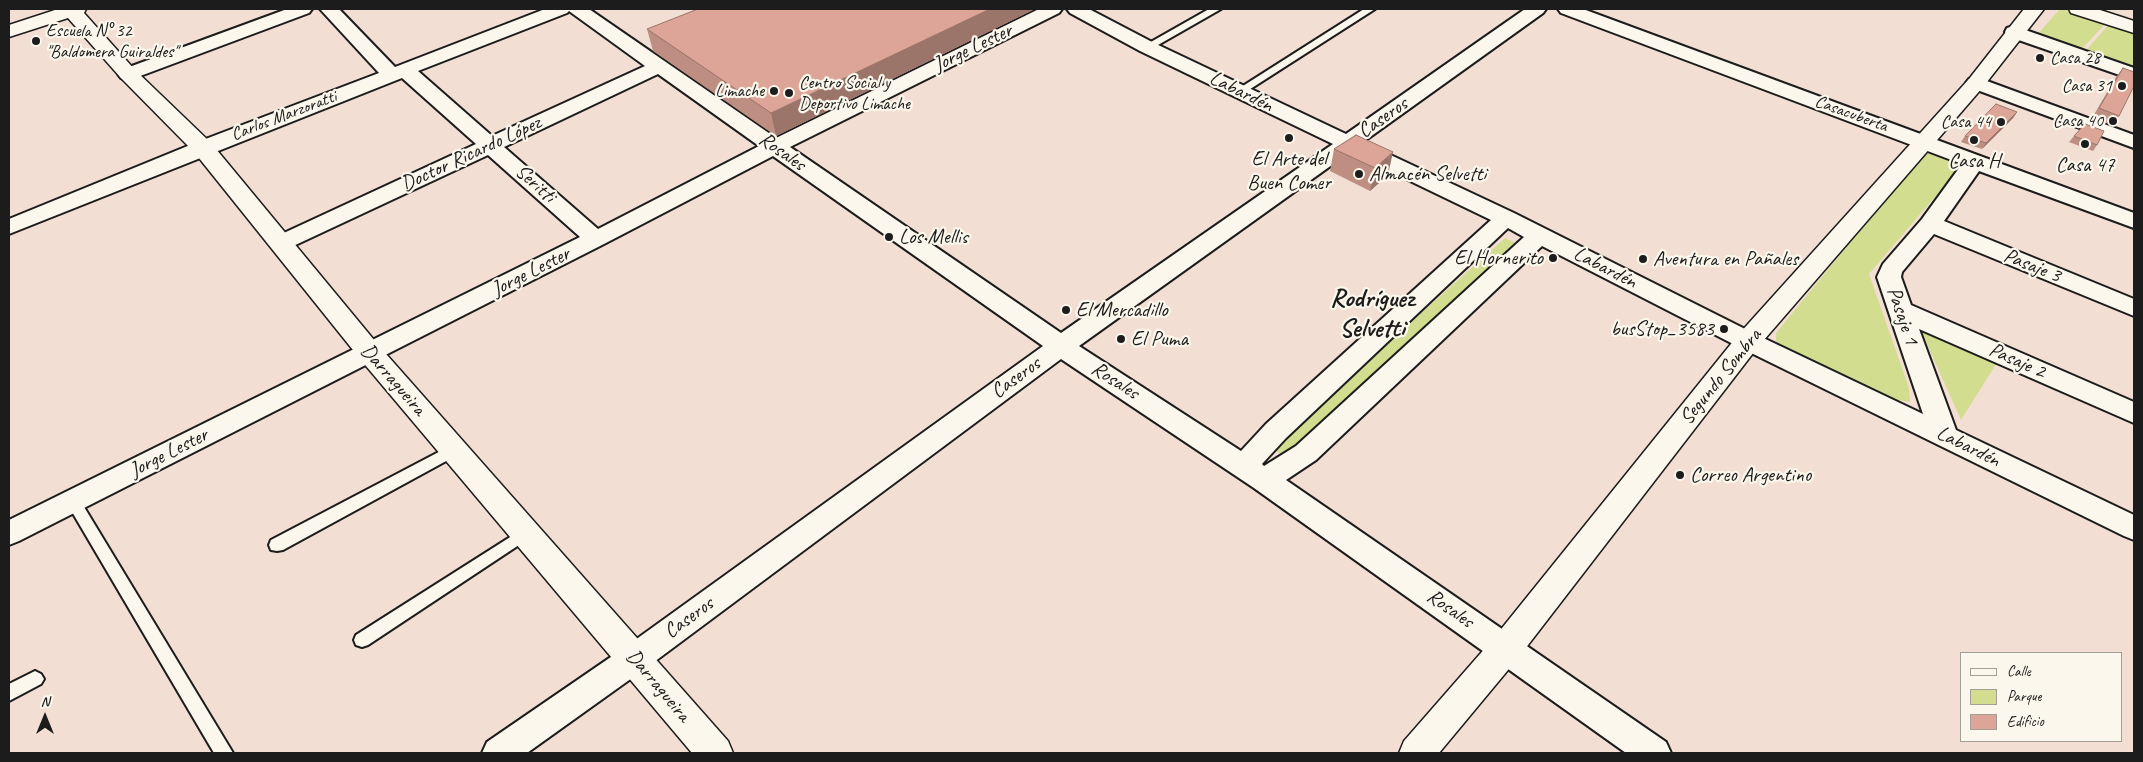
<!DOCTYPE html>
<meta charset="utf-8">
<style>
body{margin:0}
#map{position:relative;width:2143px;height:762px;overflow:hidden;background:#f2ded2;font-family:Caveat,sans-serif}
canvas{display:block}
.frame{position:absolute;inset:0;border:10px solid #1c1c1c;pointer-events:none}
.legend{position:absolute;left:1960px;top:652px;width:162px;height:90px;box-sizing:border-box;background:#fbf7ec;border:1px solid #a29f99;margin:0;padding:6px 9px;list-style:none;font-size:15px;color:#1c1c1c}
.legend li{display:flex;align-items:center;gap:10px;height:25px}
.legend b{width:25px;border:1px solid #a29f99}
.north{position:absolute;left:20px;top:692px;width:50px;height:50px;-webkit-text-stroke:4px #fbf7ec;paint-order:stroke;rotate:0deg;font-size:14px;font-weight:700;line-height:20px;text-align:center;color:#1c1c1c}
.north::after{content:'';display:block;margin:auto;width:18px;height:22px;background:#1c1c1c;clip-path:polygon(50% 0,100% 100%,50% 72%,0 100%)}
</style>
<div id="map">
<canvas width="2143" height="762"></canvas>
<div class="frame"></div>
<ul class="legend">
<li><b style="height:6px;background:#fbf7ec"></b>Calle</li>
<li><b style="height:14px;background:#d2dd90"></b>Parque</li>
<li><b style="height:14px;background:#dda597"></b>Edificio</li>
</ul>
<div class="north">N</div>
</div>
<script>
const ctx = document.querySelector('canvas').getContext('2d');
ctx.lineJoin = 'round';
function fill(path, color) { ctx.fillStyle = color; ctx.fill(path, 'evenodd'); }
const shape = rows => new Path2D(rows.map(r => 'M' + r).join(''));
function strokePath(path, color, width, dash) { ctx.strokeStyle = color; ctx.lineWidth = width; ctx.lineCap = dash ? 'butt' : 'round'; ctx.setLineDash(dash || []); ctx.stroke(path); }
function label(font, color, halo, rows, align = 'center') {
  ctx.font = font + ' Caveat,sans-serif'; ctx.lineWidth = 4.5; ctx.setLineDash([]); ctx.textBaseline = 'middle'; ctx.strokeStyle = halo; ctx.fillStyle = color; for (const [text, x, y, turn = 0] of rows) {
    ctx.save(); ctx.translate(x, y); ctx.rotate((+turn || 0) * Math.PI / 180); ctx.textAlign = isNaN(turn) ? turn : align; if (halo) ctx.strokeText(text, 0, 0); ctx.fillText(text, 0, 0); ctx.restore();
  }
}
const green = shape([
 [2060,9,2063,9,2106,23,2079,52,2035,37],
 [2110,23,2134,31,2134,72,2083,54],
 [1930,154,1956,164,1957,171,1869,274,1909,388,1910,402,1892,399,1785,350,1776,341,1776,333,1922,155],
 [1505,238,1516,243,1284,456,1271,448],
 [1918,324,1998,361,1961,420]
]);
const lane = shape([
 [1209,9,1221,9,1151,49,1147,50,1142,47,1209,9],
 [1364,9,1375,9,1244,93,1240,94,1235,91,1364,9],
 [454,444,459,446,461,450,459,454,283,550,277,551,271,550,269,545,271,540,454,444],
 [73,495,78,497,233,753,214,753,68,505,65,501,68,497,73,495],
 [526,527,531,529,534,533,531,537,368,645,362,647,356,645,354,640,356,635,526,527],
 [35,671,41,674,44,679,41,684,9,701,9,684,35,671]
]);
const street = shape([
 [287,9,312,9,309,13,135,78,128,80,121,78,118,74,121,70,287,9],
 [320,9,339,9,395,67,545,9,589,9,776,138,1039,9,1062,9,1059,13,790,147,1061,333,1333,144,1140,51,1070,13,1067,9,1089,9,1154,43,1346,134,1525,9,1546,9,1543,13,1363,142,1514,213,1757,335,1923,414,1877,277,1883,264,1922,219,1962,164,1561,13,1558,9,1583,9,2134,213,2134,228,1979,171,1944,221,2134,299,2134,316,1934,234,1902,272,1901,277,1911,305,2134,402,2134,423,1919,329,1956,430,2134,515,2134,540,2124,536,1739,347,1542,246,1316,460,1286,480,1666,742,1671,753,1626,753,1254,488,1061,359,646,668,527,753,482,753,487,742,624,648,1043,346,773,156,604,244,19,541,9,545,9,520,580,237,488,155,289,248,281,250,273,248,269,243,273,238,476,144,402,78,9,234,9,219,195,143,379,73,320,9],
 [569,11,645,66,492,136,418,71,567,13,569,11],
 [658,74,759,146,598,229,504,147,658,74],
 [1350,152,1491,220,1266,424,1241,451,1079,346,1350,152],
 [1508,228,1524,237,1296,446,1264,466,1262,464,1286,438,1508,228],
 [2014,26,2134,68,2134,80,2007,36,2005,32,2007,28,2014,26],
 [1976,77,2134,135,2134,148,1969,87,1966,83,1969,79,1976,77]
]);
const secondary = shape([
 [58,9,86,9,84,13,135,70,211,143,379,346,728,741,733,753,692,753,361,360,195,153,121,78,68,18,9,37,9,25,58,9],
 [2024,9,2044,9,1983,87,1757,348,1518,658,1439,753,1399,753,1404,741,1494,638,1739,334,1969,79,2024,9],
 [2069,9,2097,9,2134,21,2134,33,2071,13,2069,9]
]);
const wall = shape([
 [1035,9,776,136,653,51,647,29],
 [2123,68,2119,116,2112,125,2092,118,2116,77],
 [2017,112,2013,118,1982,149,1961,142,1965,136],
 [1356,135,1388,175,1370,191,1330,171,1334,149],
 [2074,136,2097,145,2093,151,2069,142]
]);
const shadedWall = shape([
 [990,9,1035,9,776,136,771,113],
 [2017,112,2013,118,1982,149,1986,143],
 [1393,152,1388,175,1370,191,1375,168]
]);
const building = shape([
 [698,9,990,9,771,113,647,29,698,9],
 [2123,68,2134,72,2134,86,2119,116,2099,108,2123,68],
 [1996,104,2017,112,1986,143,1965,136,1996,104],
 [2085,124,2104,131,2097,145,2074,136,2085,124],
 [1356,135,1393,152,1375,168,1334,149,1356,135]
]);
const markers = [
 [36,41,5,"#1c1c1c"],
 [2040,58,5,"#1c1c1c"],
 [2122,86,5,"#1c1c1c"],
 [774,91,5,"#1c1c1c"],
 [789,93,5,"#1c1c1c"],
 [2113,121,5,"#1c1c1c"],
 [2001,122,5,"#1c1c1c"],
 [1289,138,5,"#1c1c1c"],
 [1974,140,5,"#1c1c1c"],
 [2085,144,5,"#1c1c1c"],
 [1359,174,5,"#1c1c1c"],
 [889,237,5,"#1c1c1c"],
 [1553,258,5,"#1c1c1c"],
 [1643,259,5,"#1c1c1c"],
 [1066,310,5,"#1c1c1c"],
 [1724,329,5,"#1c1c1c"],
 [1121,339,5,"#1c1c1c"],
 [1680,475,5,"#1c1c1c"]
];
const farPoinames = [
 ["Escuela N° 32",46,31,"left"],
 ["\"Baldomera Guiraldes\"",46,52,"left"],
 ["Casa 28",2050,58,"left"],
 ["Centro Social y",799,83,"left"],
 ["Deportivo Limache",799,104,"left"],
 ["Casa 31",2112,86],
 ["Limache",764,91],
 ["Casa 40",2103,121],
 ["Casa 44",1991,122]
];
const farStreetnames = [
 ["Casacuberta",1851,114,20],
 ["Carlos Marzoratti",284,116,-21]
];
const streetNames = [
 ["Jorge Lester",973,48,-26],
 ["Labardén",1241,92,26],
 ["Caseros",1383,118,-35],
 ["Rosales",782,152,35],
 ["Doctor Ricardo López",471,154,-25],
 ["Seritti",535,184,42],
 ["Pasaje 3",2032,266,22],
 ["Labardén",1605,268,27],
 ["Jorge Lester",531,272,-27],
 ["Pasaje 1",1902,316,71],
 ["Pasaje 2",2017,361,24],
 ["Segundo Sombra",1721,377,-51],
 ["Caseros",1016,378,-36],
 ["Darragueira",393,380,49],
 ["Rosales",1115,381,33],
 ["Labardén",1968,447,26],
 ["Jorge Lester",169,453,-27],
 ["Rosales",1450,609,35],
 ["Caseros",689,618,-36],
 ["Darragueira",658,686,50]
];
const poiNames = [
 ["El Arte del",1289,159,"center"],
 ["Buen Comer",1289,183,"center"],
 ["Casa H",1974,161,"center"],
 ["Casa 47",2085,165,"center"],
 ["Almacén Selvetti",1369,174],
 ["Los Mellis",899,237],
 ["El Hornerito",1543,258,"right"],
 ["Aventura en Pañales",1653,259],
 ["El Mercadillo",1076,310],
 ["busStop_3583",1714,329,"right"],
 ["El Puma",1131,339],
 ["Correo Argentino",1690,475]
];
const districtNames = [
 ["Rodríguez",1372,299],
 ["Selvetti",1372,329]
];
fill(green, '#d2dd90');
strokePath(lane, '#1c1c1c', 4);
strokePath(street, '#1c1c1c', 4);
strokePath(secondary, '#1c1c1c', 3);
fill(lane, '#fbf7ec');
fill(street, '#fbf7ec');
fill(secondary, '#fbf7ec');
fill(wall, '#be8e82');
fill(shadedWall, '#9b746a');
fill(building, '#dda597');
strokePath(building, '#9b746a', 1);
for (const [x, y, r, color] of markers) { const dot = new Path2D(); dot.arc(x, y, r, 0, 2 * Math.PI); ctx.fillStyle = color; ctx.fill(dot); strokePath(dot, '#fbf7ec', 2); }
label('18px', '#1c1c1c', '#fbf7ec', farPoinames, 'right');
label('18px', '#1c1c1c', '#fbf7ec', farStreetnames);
label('21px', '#1c1c1c', '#fbf7ec', streetNames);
label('21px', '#1c1c1c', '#fbf7ec', poiNames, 'left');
label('bold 26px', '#1c1c1c', '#fbf7ec', districtNames);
</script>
